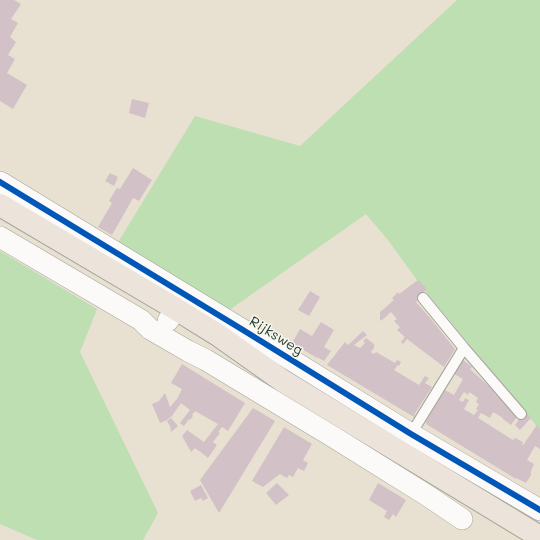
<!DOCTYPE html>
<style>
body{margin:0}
canvas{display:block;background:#e8e0d1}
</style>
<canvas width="540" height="540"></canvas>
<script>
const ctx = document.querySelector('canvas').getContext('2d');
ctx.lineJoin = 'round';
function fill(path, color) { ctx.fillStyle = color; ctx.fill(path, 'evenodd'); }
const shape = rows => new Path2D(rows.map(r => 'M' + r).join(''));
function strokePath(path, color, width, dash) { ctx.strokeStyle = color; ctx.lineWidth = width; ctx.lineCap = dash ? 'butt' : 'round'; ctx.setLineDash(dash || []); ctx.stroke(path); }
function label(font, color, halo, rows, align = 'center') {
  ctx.font = font + ' Mali,sans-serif'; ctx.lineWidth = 3; ctx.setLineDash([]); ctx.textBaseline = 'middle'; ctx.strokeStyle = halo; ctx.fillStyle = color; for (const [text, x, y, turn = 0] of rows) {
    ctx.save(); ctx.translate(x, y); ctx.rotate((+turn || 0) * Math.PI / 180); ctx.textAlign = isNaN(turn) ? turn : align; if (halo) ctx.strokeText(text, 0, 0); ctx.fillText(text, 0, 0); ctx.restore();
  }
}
const green = shape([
 [457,0,540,0,540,430,472,348,422,287,388,240,366,214,228,311,117,244,195,116,300,146],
 [0,251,97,309,80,352,158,513,143,540,37,540,0,524]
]);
const building = shape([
 [0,0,14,0,21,4,11,19,18,23,10,37,16,42,8,55,15,59,7,73,27,85,13,109,0,101],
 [132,99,149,103,145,118,129,113],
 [133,168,152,180,139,201,133,198,112,235,98,227,112,203,109,201,113,194,117,188,120,189],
 [110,173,118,177,114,186,105,181],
 [418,280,427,289,422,294,423,295,416,302,431,319,455,349,444,367,407,339,403,344,401,342,405,337,397,330,400,327,394,321,397,319,391,312,381,321,380,319,380,312,394,300,392,298,398,292,399,294],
 [310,291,320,297,309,316,298,310],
 [321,322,334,330,324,347,331,351,324,361,317,357,317,358,292,343,300,329,312,336],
 [363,331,367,335,354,345,360,348,365,343,363,341,366,338,374,344,374,348,371,352,374,354,376,352,395,363,397,360,401,362,399,366,398,365,394,370,419,385,425,376,429,378,425,383,432,387,414,415,415,416,414,417,327,365,345,342,348,345],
 [463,360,472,367,470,369,495,392,494,393,519,414,511,425,503,419,503,418,493,412,490,418,481,413,478,418,513,440,515,438,523,442,522,445,523,445,537,425,540,429,540,449,535,446,527,460,534,464,531,471,531,475,526,483,516,478,516,479,426,424,426,421,445,390,454,395,463,379,454,374],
 [464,392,468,395,469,392,478,398,476,402,479,404,476,409,478,410,474,415,464,409,469,400,465,398,463,402,459,400],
 [182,364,245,403,228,431,222,427,218,432,220,433,213,442,217,445,208,458,198,450,197,450,195,448,191,452,182,436,187,430,204,442,218,424,195,411,192,415,193,416,190,420,189,419,184,426,180,423,190,410,181,403,172,416,167,420,160,423,152,404,159,401,165,393,170,407,177,399,182,389,171,383],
 [253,408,275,421,219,513,200,480],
 [527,413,531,418,520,430,515,425,520,418],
 [171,418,178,426,171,432,170,426,167,421],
 [284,427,312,444,303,460,308,463,304,471,298,468,293,477,289,475,287,478,280,474,263,487,252,481],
 [277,483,289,495,276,505,266,493],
 [378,483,406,500,396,517,393,514,389,520,384,517,387,511,369,500],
 [201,485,208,498,203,501,201,498,195,501,190,491]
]);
const lane = shape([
 [423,298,464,348,521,414],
 [411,434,464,348]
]);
const street = shape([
 [0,182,243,330,411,434,540,510],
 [0,237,141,320,150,329,188,351,206,360,335,438,428,496,462,519],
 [168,321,184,294]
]);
const primary = shape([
 [0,205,176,309,218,335,283,381,540,537]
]);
const cycleway = shape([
 [0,182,243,330,411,434,540,510]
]);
const streetNames = [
 ["Rijksweg",276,336,32]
];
fill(green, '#bddfb2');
fill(building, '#d2c2c8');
strokePath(lane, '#a4a49a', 12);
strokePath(street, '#a4a49a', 22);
strokePath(primary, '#a4a49a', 24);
strokePath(lane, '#fcfaf8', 10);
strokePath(street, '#fcfaf8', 21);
strokePath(primary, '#ece4db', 22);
strokePath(cycleway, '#0057b8', 6);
label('14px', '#1f3d34', '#fbf7ec', streetNames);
</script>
